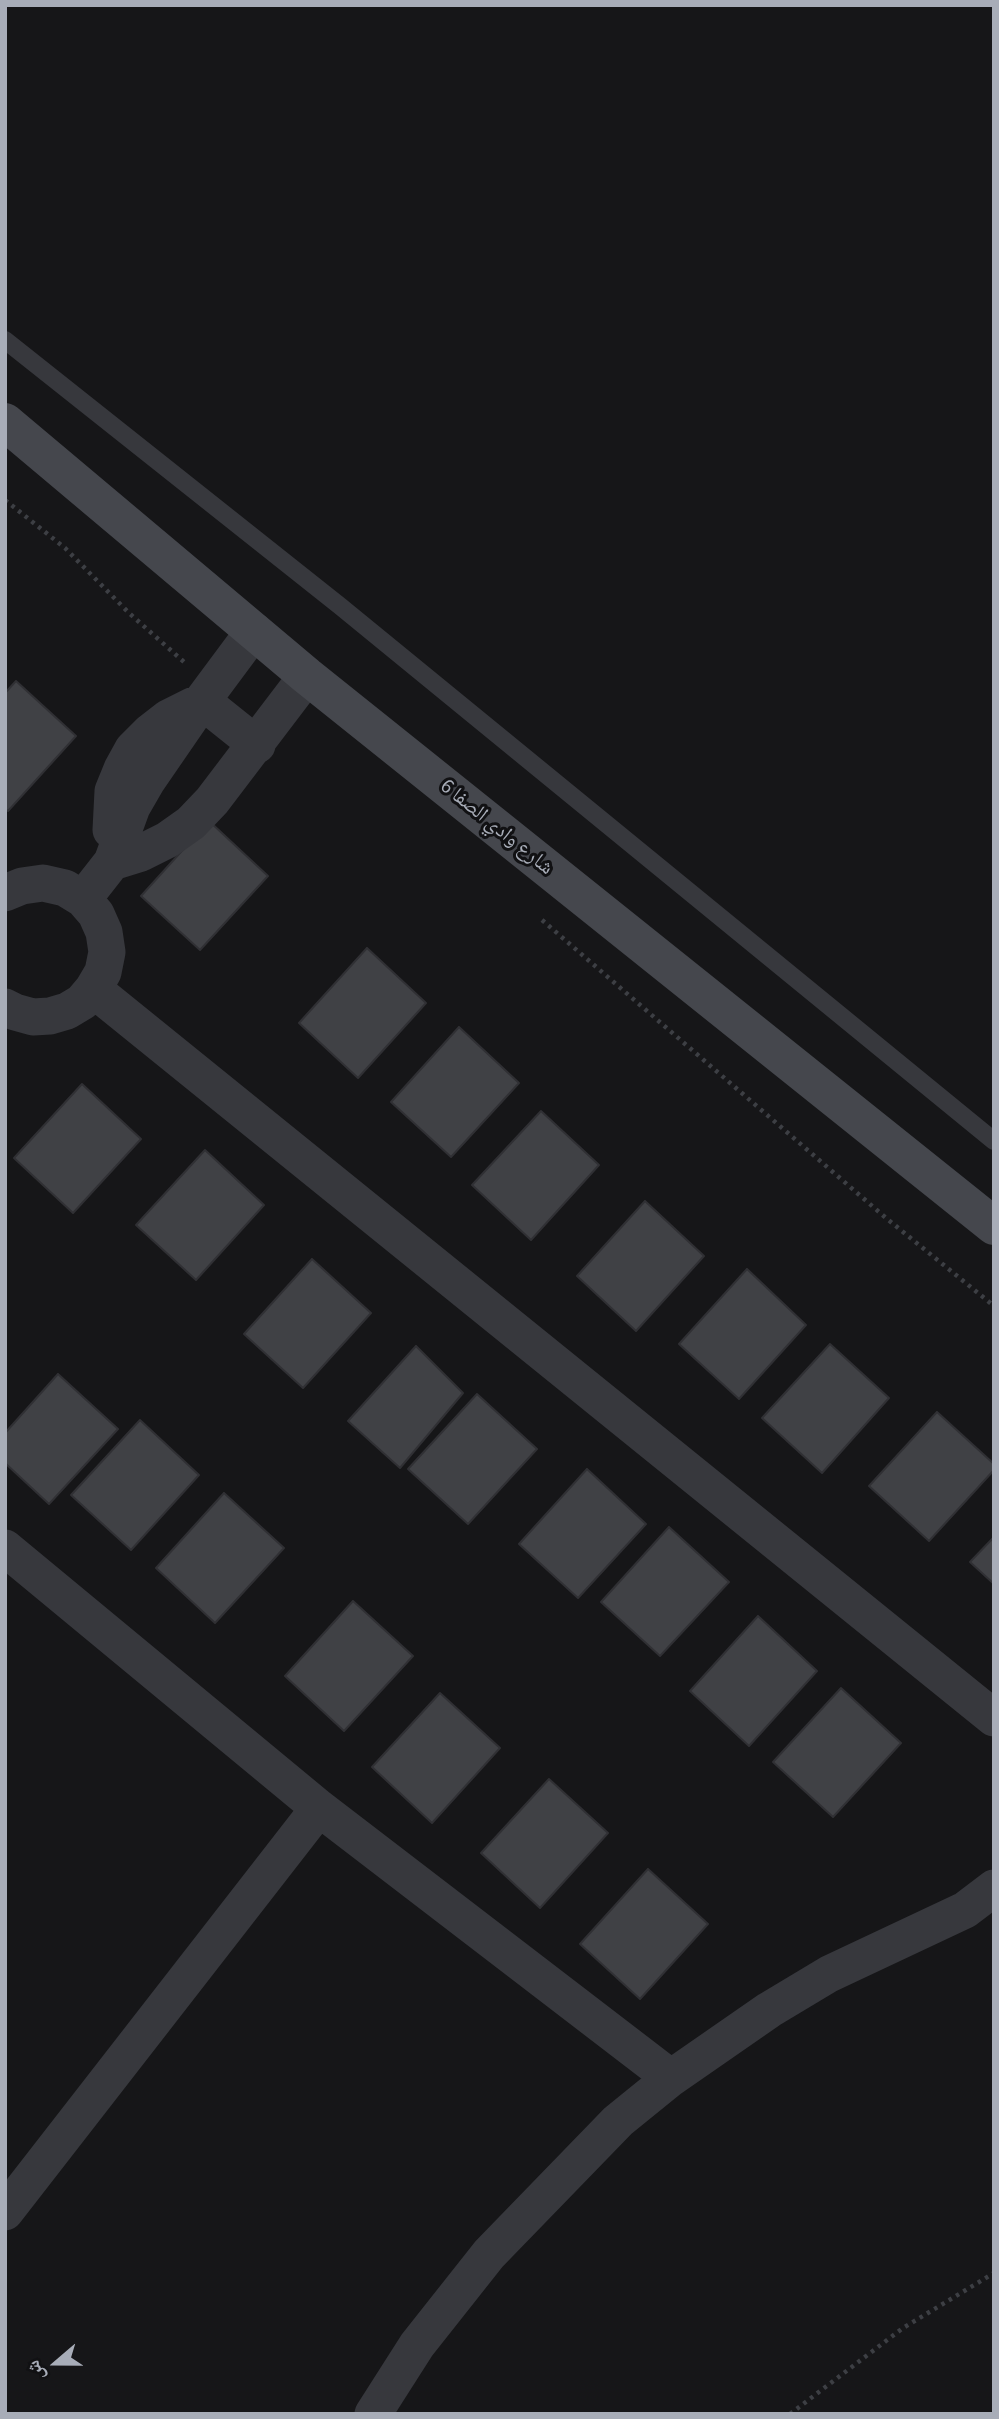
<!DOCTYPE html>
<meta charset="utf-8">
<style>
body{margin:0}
#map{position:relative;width:999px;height:2419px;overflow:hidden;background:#161618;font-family:"Source Sans 3","Noto Naskh Arabic",sans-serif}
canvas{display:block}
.frame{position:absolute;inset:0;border:7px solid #a8adb8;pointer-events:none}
.north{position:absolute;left:21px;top:2328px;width:70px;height:70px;-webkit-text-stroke:5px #111113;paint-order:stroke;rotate:250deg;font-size:19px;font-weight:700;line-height:28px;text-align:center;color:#a8adb8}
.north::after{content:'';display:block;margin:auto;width:24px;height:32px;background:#a8adb8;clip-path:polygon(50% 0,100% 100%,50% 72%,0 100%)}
</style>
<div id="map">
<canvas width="999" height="2419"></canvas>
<div class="frame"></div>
<div class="north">ش</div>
</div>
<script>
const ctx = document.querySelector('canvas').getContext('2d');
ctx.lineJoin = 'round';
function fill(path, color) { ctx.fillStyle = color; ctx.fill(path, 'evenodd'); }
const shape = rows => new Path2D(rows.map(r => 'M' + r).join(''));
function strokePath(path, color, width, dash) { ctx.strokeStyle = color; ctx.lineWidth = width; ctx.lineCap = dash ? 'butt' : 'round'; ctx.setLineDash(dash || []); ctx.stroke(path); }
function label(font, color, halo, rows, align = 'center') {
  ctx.font = font + ' "Source Sans 3","Noto Naskh Arabic",sans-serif'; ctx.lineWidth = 6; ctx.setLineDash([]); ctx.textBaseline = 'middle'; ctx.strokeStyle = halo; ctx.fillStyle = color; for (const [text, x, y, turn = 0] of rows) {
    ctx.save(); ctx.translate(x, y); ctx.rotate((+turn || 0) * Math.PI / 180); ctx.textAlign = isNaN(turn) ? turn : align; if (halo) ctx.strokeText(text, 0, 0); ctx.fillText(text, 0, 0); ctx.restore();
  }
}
const building = shape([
 [16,681,76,736,8,811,5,809,5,693,16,681],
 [209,821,268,876,200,950,141,896,209,821],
 [367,948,426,1003,358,1078,299,1023,367,948],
 [459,1027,519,1083,451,1157,391,1102,459,1027],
 [82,1084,141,1139,73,1213,14,1158,82,1084],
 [541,1111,599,1165,531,1240,472,1185,541,1111],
 [205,1150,264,1205,196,1280,136,1225,205,1150],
 [645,1201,704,1256,636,1331,577,1276,645,1201],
 [312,1259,371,1313,303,1388,244,1334,312,1259],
 [747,1269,806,1325,739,1399,679,1344,747,1269],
 [830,1344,889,1398,822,1473,762,1418,830,1344],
 [416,1346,463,1393,400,1468,348,1421,416,1346],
 [58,1374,118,1429,49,1504,5,1463,5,1433,58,1374],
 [477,1394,537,1449,468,1524,408,1469,477,1394],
 [937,1412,994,1464,994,1470,929,1541,869,1486,937,1412],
 [140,1420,199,1475,131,1550,71,1495,140,1420],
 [587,1469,646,1524,578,1598,519,1544,587,1469],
 [224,1493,284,1548,215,1623,156,1568,224,1493],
 [669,1527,729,1582,660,1656,601,1602,669,1527],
 [994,1537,994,1584,970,1562,994,1537],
 [353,1601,413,1656,344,1731,285,1676,353,1601],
 [758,1616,817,1671,749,1746,690,1691,758,1616],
 [841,1688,901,1743,833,1817,773,1762,841,1688],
 [440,1693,500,1748,432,1823,372,1767,440,1693],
 [549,1779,608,1833,540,1908,481,1853,549,1779],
 [648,1869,708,1924,640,1999,580,1944,648,1869]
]);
const path = shape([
 [5,500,65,548,129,613,184,662],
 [542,920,886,1218,994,1306],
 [790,2414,903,2328,994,2273]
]);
const service = shape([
 [5,340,340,606,994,1141]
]);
const minor = shape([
 [202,701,257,745],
 [111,830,113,791,122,769,133,749,150,732,168,718,192,706],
 [112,862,141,853,167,840,191,823,212,801,307,676],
 [5,893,22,886,43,883,65,888,83,899,96,914,104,932,107,952,103,972,93,989,82,1002,67,1011,50,1016,33,1017,15,1012,5,1007],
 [83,899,112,862,132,807,147,781,202,701,254,631],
 [93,989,994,1718],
 [5,1548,319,1808,671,2078],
 [5,2212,319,1808],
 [373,2414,417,2345,489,2254,618,2121,671,2078,769,2010,829,1974,965,1910,994,1888]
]);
const secondary = shape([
 [5,422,307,676,994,1226]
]);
const streetNames = [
 ["شارع وادي الصفا 6",496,828,39]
];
fill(building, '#404145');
strokePath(building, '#303034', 2);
strokePath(path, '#3d3f44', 4.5, [3.5, 5]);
strokePath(service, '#37383d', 18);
strokePath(minor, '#37383d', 37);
strokePath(secondary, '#45474d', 38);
label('21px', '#a8adb8', '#111113', streetNames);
</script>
